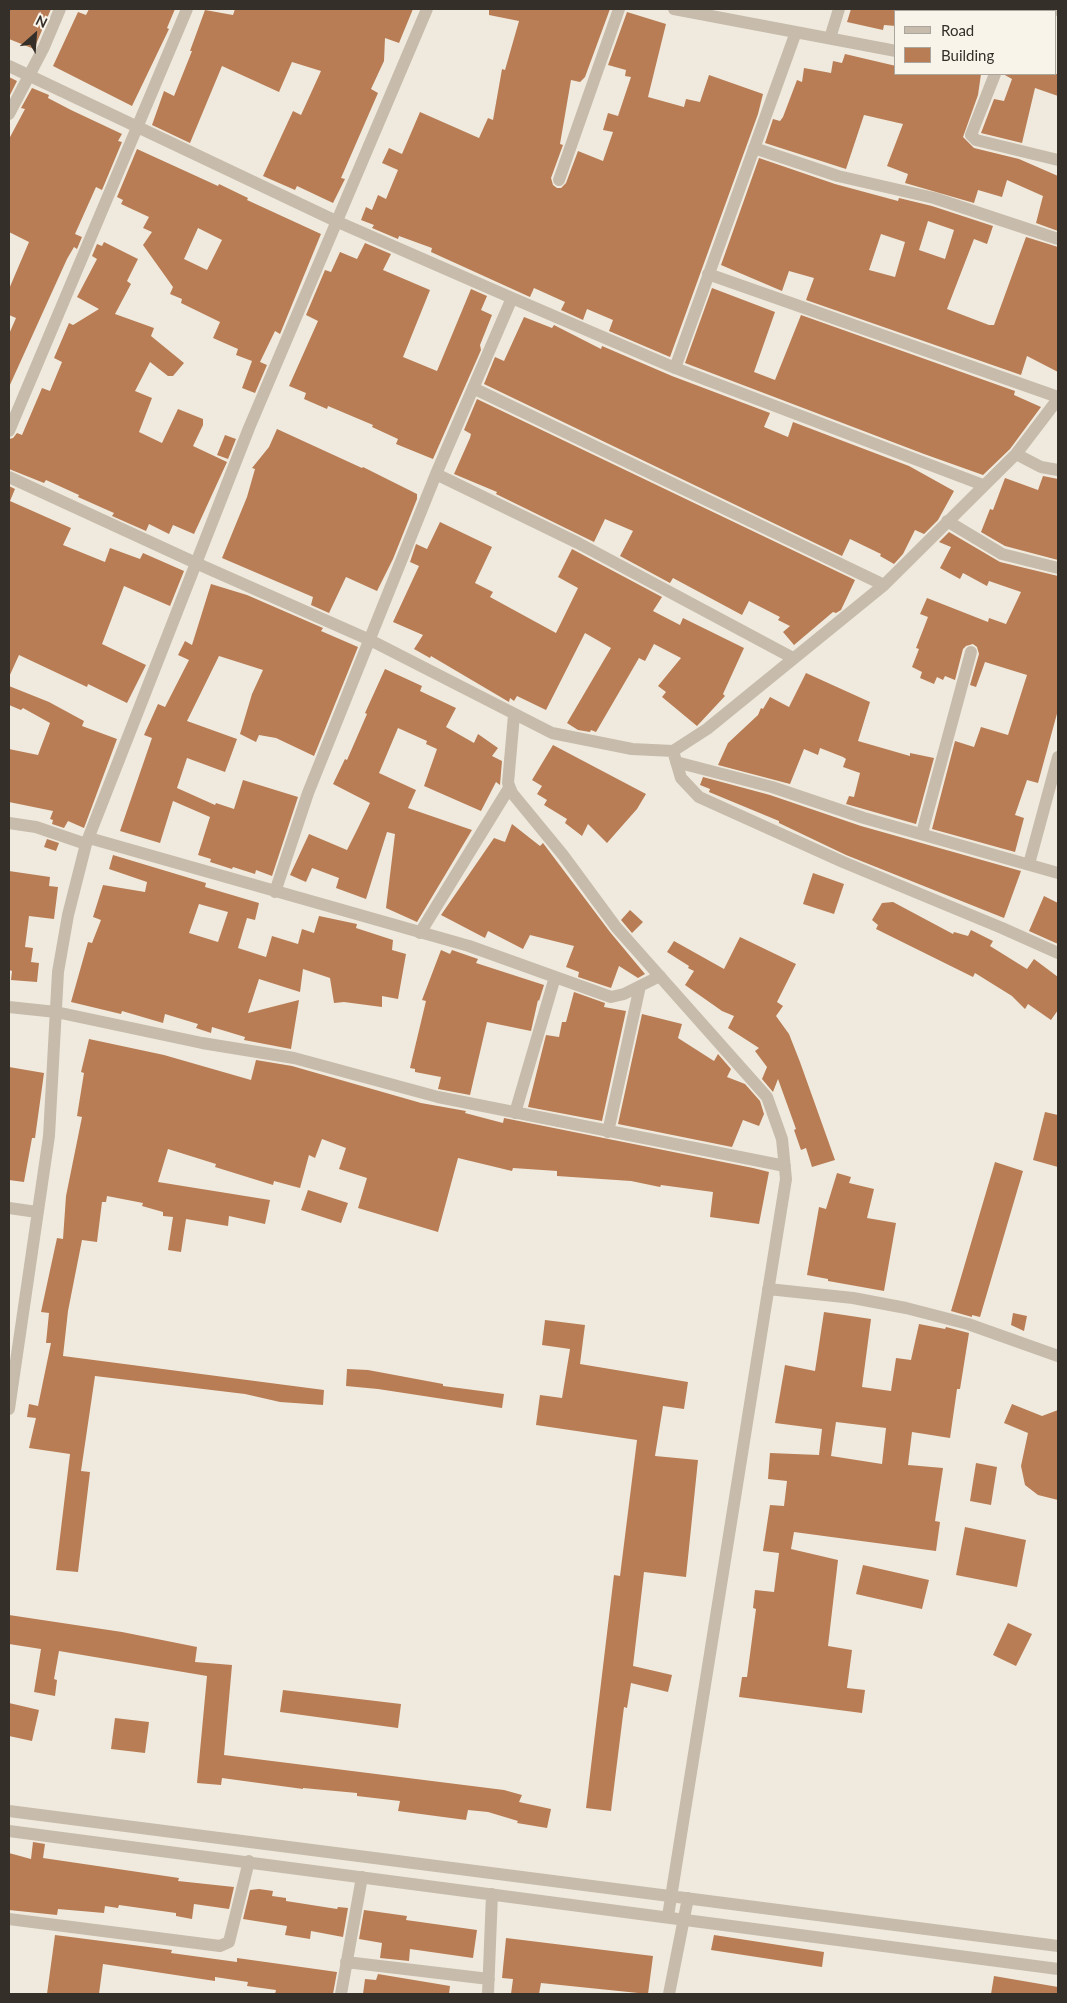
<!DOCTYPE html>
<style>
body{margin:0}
#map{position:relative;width:1067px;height:2003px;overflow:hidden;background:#f0eade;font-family:Lato,sans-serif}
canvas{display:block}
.frame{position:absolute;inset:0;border:10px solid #352f2a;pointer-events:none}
.legend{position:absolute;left:894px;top:10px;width:162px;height:65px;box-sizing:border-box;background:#f8f4ea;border:1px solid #aaa59d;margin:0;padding:6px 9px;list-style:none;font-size:15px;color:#352f2a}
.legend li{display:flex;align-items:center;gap:10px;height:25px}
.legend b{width:25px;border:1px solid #aaa59d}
.north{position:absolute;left:10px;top:10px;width:50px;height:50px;-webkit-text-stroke:4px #f8f4ea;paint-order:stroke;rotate:26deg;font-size:14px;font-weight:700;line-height:20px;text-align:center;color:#352f2a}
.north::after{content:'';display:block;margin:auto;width:18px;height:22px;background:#352f2a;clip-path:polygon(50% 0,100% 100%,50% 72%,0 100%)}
</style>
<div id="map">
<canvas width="1067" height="2003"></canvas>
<div class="frame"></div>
<ul class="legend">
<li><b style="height:6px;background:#c7bcab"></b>Road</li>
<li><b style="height:14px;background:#b87d54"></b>Building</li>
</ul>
<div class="north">N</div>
</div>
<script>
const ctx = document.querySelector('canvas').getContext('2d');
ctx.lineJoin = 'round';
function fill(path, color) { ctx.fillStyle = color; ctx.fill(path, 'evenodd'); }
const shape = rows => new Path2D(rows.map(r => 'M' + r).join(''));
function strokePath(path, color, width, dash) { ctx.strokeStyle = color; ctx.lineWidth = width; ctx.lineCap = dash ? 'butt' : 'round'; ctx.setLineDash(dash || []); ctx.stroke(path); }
const building = shape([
 [9,9,51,9,34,49,9,39],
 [89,9,175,9,167,28,169,29,132,106,53,66,78,12,86,15],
 [235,9,413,9,399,43,385,38,384,61,371,89,378,93,341,178,345,179,333,203,297,186,295,190,263,176,293,111,301,115,321,71,292,62,279,92,222,66,190,143,152,125,164,91,174,96,192,51,190,51,205,10,233,15],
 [489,9,610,9,585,77,580,82,571,80,560,144,563,145,551,178,553,185,557,188,561,188,566,183,578,151,603,161,613,132,603,130,608,113,618,116,631,77,625,76,626,70,608,65,627,12,666,24,648,97,684,107,686,99,700,102,709,75,763,94,758,114,670,357,609,331,613,320,587,309,583,320,561,310,565,302,534,288,530,297,431,252,432,248,399,236,398,239,372,228,374,225,361,220,366,207,372,210,378,195,386,199,398,170,382,163,389,148,402,154,420,112,479,138,488,118,493,120,502,69,505,70,519,21,489,15],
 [851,9,896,9,896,26,884,25,883,30,847,22],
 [845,54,896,66,896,74,981,74,978,95,963,137,974,148,1019,159,1058,176,1058,231,1036,223,1043,196,1007,180,1002,197,978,190,974,203,905,183,908,174,887,166,903,124,864,115,846,169,765,143,773,119,780,121,783,117,797,80,802,82,804,68,831,73,833,61,842,63],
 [1003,74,1058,74,1058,96,1035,88,1022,143,981,133,994,99,1004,101,1012,79],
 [9,77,17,81,9,97],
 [32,88,49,95,48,98,71,110,122,134,118,141,122,142,102,190,96,187,75,234,82,237,77,249,74,247,67,259,9,387,9,334,16,318,9,315,9,289,29,242,9,232,9,139,25,109,21,108],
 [137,149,218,186,219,184,248,198,247,200,321,234,280,334,275,331,260,362,267,365,255,393,242,388,252,361,236,355,238,349,213,338,220,322,181,303,182,299,170,294,173,287,143,245,152,232,143,228,149,217,121,204,123,200,117,197],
 [198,228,222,240,207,270,184,259],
 [759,158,835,184,898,201,899,198,932,206,993,226,987,244,974,239,947,309,989,325,994,325,1026,237,1058,247,1058,372,1027,356,1021,375,806,300,814,278,789,271,782,291,721,265],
 [928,221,954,230,945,259,919,250],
 [881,234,905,242,895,277,869,270],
 [104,242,138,259,127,281,131,284,115,314,154,328,151,336,184,363,173,376,168,376,150,362,135,391,152,398,139,432,162,443,178,409,203,419,203,425,193,446,227,462,194,534,173,525,169,534,149,524,146,531,112,516,114,513,78,497,79,495,46,480,44,483,9,469,9,439,13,438,17,433,22,435,42,388,50,391,62,362,54,358,69,323,73,325,99,309,77,297,97,259,92,256,97,244,102,246],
 [365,243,391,254,383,270,430,290,403,357,437,371,471,289,487,296,481,310,492,315,480,345,481,350,433,459,396,444,398,439,372,427,373,425,328,406,327,409,304,399,306,393,289,386,318,321,306,315,325,270,331,272,340,252,357,259],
 [712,288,775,312,754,372,775,380,801,315,1015,391,1014,395,1041,407,1010,449,983,475,924,454,685,363],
 [524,317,552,328,554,325,601,349,602,346,672,376,770,413,764,427,788,437,793,422,909,466,954,491,938,520,924,534,915,530,903,554,894,564,880,556,881,554,850,539,842,556,484,384,495,357,504,361],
 [477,399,855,580,841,610,836,613,833,612,794,645,783,632,790,626,778,620,780,617,749,601,742,615,673,578,670,583,620,556,633,531,605,519,594,542,496,494,497,492,454,474,470,438,471,434,464,430],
 [277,429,362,468,363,467,417,494,417,499,393,559,377,591,346,577,329,613,311,605,313,597,222,558,247,497,255,469,252,468,269,447],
 [225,435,236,439,228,459,217,455],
 [1043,476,1058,479,1058,560,1005,546,981,532,990,509,993,510,1005,478,1038,490],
 [9,486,15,489,10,501,71,528,63,545,105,562,110,548,140,559,143,553,184,571,170,606,124,586,102,644,146,665,127,703,88,684,87,687,19,655,9,677],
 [440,522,492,547,475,583,493,592,490,597,556,633,578,588,558,577,572,549,662,597,653,611,680,625,683,618,744,648,723,694,725,696,697,726,662,697,666,692,658,686,681,658,654,644,645,661,639,658,596,732,591,730,590,732,578,730,567,723,611,648,585,633,546,710,517,696,514,701,510,698,509,702,431,656,430,658,414,649,423,635,393,622,419,566,410,562,416,544,427,549],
 [949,532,1000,562,1058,576,1058,710,1038,783,1027,780,1015,815,1024,818,1015,852,932,829,955,741,974,747,981,727,1008,735,1027,675,985,662,976,687,970,685,979,654,977,647,973,644,966,646,963,649,955,680,945,676,943,680,937,677,934,684,920,678,922,672,912,667,919,649,916,648,928,617,920,614,927,598,988,622,989,618,1006,624,1021,592,989,581,987,586,963,573,960,579,940,568,951,547,939,542],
 [211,584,247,595,323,628,321,631,358,647,314,756,276,738,259,735,256,742,240,734,252,694,263,670,219,656,187,721,237,739,225,772,187,758,177,788,215,805,216,803,234,809,243,780,298,797,272,876,256,870,255,874,233,867,232,869,210,862,211,859,198,855,210,817,173,801,160,843,120,831,152,738,144,735,158,704,165,707,189,660,178,655,185,641,192,645],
 [385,669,422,686,420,691,456,708,446,727,474,743,478,734,498,748,492,756,502,761,500,785,496,782,481,811,424,786,437,749,426,744,427,741,398,728,379,773,416,790,408,808,472,830,417,922,386,908,395,834,387,832,366,899,336,888,339,878,315,869,312,868,306,882,290,875,309,834,347,850,358,828,370,803,333,784,345,759,347,760,367,714,365,713],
 [806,673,870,702,858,741,910,756,910,753,934,758,916,824,846,804,849,796,854,797,860,773,843,767,846,759,843,757,820,748,818,755,804,749,790,784,718,765,728,743,758,715,761,708,763,709,770,697,789,707],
 [9,686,49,702,84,721,82,726,117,739,84,828,68,821,64,828,52,824,53,820,50,819,53,811,9,802,9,749,38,755,50,723,23,708,21,710,9,705],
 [553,745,646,794,637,809,607,843,588,824,582,836,565,823,567,819,544,805,547,800,537,794,542,786,532,780],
 [703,777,770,795,861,826,1021,871,1004,918,846,855,779,823,779,821,709,792,710,789,700,785],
 [512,824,540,846,543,843,610,932,645,974,638,978,619,966,611,988,578,977,579,972,566,967,574,946,530,935,523,949,488,931,485,938,441,915,494,838,505,842],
 [47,839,59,843,56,851,44,847],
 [113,855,206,883,205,887,259,903,255,920,247,918,238,948,266,957,272,936,298,944,302,929,314,933,319,916,357,924,356,928,393,940,392,950,406,954,398,999,382,996,382,1007,344,1002,334,1003,330,978,303,969,300,992,259,979,248,1013,299,1000,291,1049,244,1040,245,1037,212,1027,211,1033,196,1028,198,1024,165,1014,163,1023,122,1011,121,1014,71,1002,88,942,92,943,101,920,93,917,103,885,145,892,147,882,109,869],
 [199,904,228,912,218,942,189,933],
 [9,871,50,877,49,886,58,887,54,919,29,916,25,947,33,948,31,962,39,963,37,982,11,980,12,971,9,970],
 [813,873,844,884,834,914,803,904],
 [1044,896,1058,903,1058,944,1029,931],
 [893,902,953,934,954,932,968,936,971,930,993,941,990,946,1027,969,1034,959,1058,977,1058,1010,1051,1020,1028,1004,1025,1009,1012,996,975,973,973,977,876,929,878,925,872,920,882,903],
 [630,910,643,922,632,933,621,920],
 [740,937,796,964,777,1002,783,1006,776,1016,789,1034,800,1062,835,1160,812,1167,806,1148,801,1150,794,1130,796,1129,778,1079,773,1092,762,1079,767,1067,755,1051,759,1048,728,1028,734,1016,722,1011,685,985,694,971,688,968,689,966,667,952,674,941,724,969],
 [441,950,450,954,452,950,478,959,476,963,544,985,539,1001,538,1000,531,1031,487,1022,470,1095,438,1089,441,1077,415,1072,415,1069,410,1068,426,1001,422,1000],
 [574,992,605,1003,604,1007,626,1011,602,1121,528,1107,546,1035,559,1037,562,1022,566,1022],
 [642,1014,682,1024,678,1038,714,1061,718,1054,731,1069,727,1077,745,1084,760,1101,764,1114,759,1126,743,1120,732,1147,618,1124],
 [89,1039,164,1055,251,1080,256,1060,292,1066,421,1103,466,1111,465,1113,503,1123,504,1118,753,1168,769,1172,759,1224,710,1217,713,1192,661,1185,660,1187,631,1181,557,1176,557,1171,513,1168,512,1171,458,1158,438,1232,358,1208,367,1178,339,1169,346,1148,322,1139,315,1158,309,1155,300,1188,274,1181,273,1185,215,1167,216,1164,168,1149,158,1182,270,1200,265,1224,229,1216,228,1226,186,1219,181,1252,168,1250,173,1217,163,1216,163,1212,142,1206,143,1203,107,1196,106,1202,102,1202,97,1242,82,1240,68,1311,63,1356,324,1390,323,1405,280,1402,245,1394,95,1376,81,1471,90,1472,78,1572,56,1570,70,1454,29,1448,36,1418,27,1417,29,1404,38,1406,51,1343,46,1343,49,1313,41,1312,57,1238,63,1239,66,1196,82,1117,77,1116,84,1073,81,1072],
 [9,1067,44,1073,35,1138,32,1138,24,1182,9,1180],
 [1045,1112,1058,1115,1058,1167,1033,1160],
 [995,1162,1023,1171,980,1317,972,1315,972,1317,951,1311],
 [837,1173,851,1177,849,1183,874,1189,867,1218,896,1223,884,1291,828,1281,828,1279,807,1275,819,1207,826,1209],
 [308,1190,348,1203,341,1223,301,1210],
 [824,1312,871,1319,862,1387,891,1391,896,1358,911,1360,919,1324,945,1329,946,1327,969,1333,960,1389,957,1389,950,1438,912,1432,908,1465,943,1468,935,1521,940,1522,936,1551,794,1532,791,1549,838,1560,828,1646,852,1650,847,1688,865,1690,862,1713,739,1697,742,1677,747,1677,756,1609,753,1608,755,1590,774,1592,779,1553,763,1551,770,1505,784,1506,787,1481,768,1479,770,1453,819,1455,822,1429,775,1423,785,1365,815,1371],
 [836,1422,886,1428,882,1464,831,1456],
 [1013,1313,1027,1316,1024,1331,1011,1325],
 [545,1320,585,1325,580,1364,688,1382,684,1409,663,1406,655,1456,698,1460,686,1577,644,1572,633,1666,672,1675,668,1692,631,1683,627,1708,624,1707,611,1811,586,1808,614,1575,620,1576,637,1440,536,1425,540,1395,562,1398,570,1349,542,1345],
 [347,1369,368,1370,443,1384,443,1386,504,1394,502,1408,378,1389,346,1386],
 [1012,1404,1042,1416,1058,1410,1058,1500,1038,1495,1025,1485,1021,1466,1028,1433,1004,1423],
 [976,1463,997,1467,991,1505,970,1501],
 [965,1527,1026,1540,1017,1587,956,1575],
 [863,1565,929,1580,922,1609,856,1594],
 [9,1615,122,1632,197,1647,195,1662,232,1665,224,1755,504,1790,522,1795,519,1802,551,1809,547,1828,517,1823,518,1821,488,1812,468,1810,466,1820,398,1811,400,1801,357,1796,357,1793,303,1788,303,1789,222,1778,221,1785,197,1783,207,1676,59,1651,54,1679,57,1680,55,1696,34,1692,41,1649,9,1644],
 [1008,1623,1032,1634,1016,1666,993,1655],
 [283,1690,401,1704,398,1728,280,1712],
 [9,1703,39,1710,32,1741,9,1736],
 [115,1718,149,1722,145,1753,111,1749],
 [33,1842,45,1844,43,1858,179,1878,178,1881,234,1887,229,1909,194,1904,192,1919,176,1916,176,1913,119,1905,118,1908,105,1906,104,1913,58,1909,57,1915,9,1910,9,1853,31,1859],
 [259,1889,273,1891,272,1896,286,1898,286,1901,337,1909,338,1907,348,1908,343,1937,311,1931,310,1939,285,1935,287,1926,243,1919,250,1890],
 [364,1910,407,1916,406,1920,477,1930,473,1958,410,1949,409,1961,380,1958,382,1943,359,1939],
 [55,1935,172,1950,171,1953,237,1962,237,1958,337,1972,333,1994,275,1994,276,1990,247,1986,248,1982,215,1977,215,1981,103,1964,99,1994,47,1994],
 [714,1935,824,1952,822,1967,711,1950],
 [506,1938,653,1956,648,1994,541,1983,539,1994,511,1994,513,1979,502,1978],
 [378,1974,450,1986,449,1994,363,1994,365,1979,376,1980],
 [994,1976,1058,1987,1057,1994,991,1994]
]);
const minor = shape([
 [674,9,896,51],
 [1042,9,1053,11],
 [1019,11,1020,9],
 [830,38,839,9],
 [9,66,338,222,512,298,675,368,983,485],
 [995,74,971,135,976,140,1058,160],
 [9,114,44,47,60,9],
 [754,148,838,176,934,198,1058,239],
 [559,180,619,9],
 [708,274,1058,397],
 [675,368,796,32],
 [473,388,884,585],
 [9,431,187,9],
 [1016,454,1041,467,1058,470],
 [436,474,578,543,793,658],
 [9,477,198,564,370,640,552,733,632,749,673,751,707,729,884,585,1016,454,1058,399],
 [947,521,1002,554,1058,568],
 [514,715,508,783,512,793,563,855,616,927,767,1097,782,1139,786,1179,668,1916],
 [673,751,681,778,699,797,843,862,1002,928,1058,953],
 [676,762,772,787,864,818,1058,873],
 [9,823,36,827,86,844],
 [922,833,971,652],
 [89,838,469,946,611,997,624,994,660,976],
 [1029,864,1058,757],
 [275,892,308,793,436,474,512,298],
 [420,933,509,788],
 [9,1007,56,1012,202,1043,294,1058,438,1097,785,1166],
 [515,1113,555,977],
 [608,1132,640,986],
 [9,1208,37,1212],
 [768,1289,853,1298,906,1308,968,1324,1058,1356],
 [9,1409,49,1136,58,972,68,915,86,844,249,428,427,9],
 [9,1811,1058,1946],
 [9,1831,1058,1969],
 [9,1919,220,1946,229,1942,249,1861],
 [346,1962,489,1979],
 [341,1994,362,1877],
 [488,1994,492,1894],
 [669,1994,688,1898]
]);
fill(building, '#b87d54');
strokePath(minor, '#c7bcab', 12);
</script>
